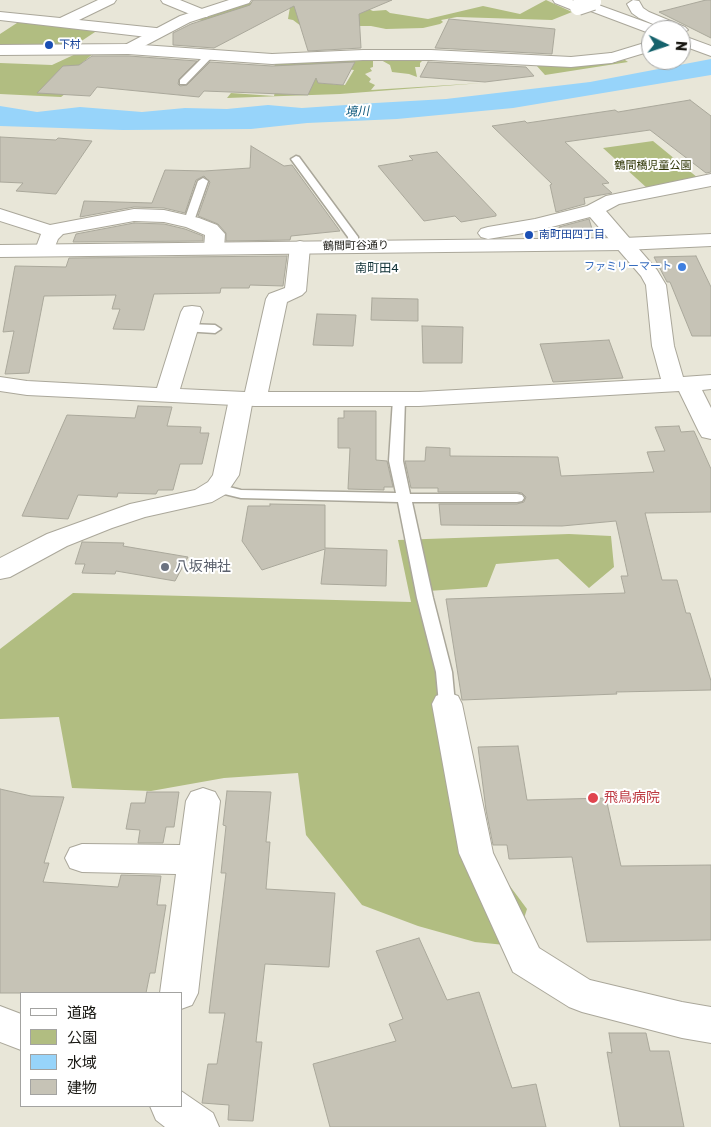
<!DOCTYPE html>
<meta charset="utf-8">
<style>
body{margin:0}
#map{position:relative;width:711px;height:1127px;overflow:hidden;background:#e8e6d8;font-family:Rubik,"Noto Sans JP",sans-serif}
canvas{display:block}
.legend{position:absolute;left:20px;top:992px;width:162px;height:115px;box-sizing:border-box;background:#fff;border:1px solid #a3a3a1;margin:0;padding:6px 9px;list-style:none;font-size:15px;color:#1a1914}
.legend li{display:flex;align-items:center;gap:10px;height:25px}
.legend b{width:25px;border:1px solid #a3a3a1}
.north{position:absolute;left:641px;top:20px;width:50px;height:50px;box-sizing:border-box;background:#fff;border:1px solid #a3a3a1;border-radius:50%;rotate:94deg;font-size:14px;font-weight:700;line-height:20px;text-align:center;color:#1a1914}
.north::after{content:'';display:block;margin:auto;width:18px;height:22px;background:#15626c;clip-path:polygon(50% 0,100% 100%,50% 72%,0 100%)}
</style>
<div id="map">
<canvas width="711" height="1127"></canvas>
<ul class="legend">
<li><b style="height:6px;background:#fff"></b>道路</li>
<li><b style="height:14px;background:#b1bd81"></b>公園</li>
<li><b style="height:14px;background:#97d4fa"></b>水域</li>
<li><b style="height:14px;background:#c6c3b6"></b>建物</li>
</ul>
<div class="north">N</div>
</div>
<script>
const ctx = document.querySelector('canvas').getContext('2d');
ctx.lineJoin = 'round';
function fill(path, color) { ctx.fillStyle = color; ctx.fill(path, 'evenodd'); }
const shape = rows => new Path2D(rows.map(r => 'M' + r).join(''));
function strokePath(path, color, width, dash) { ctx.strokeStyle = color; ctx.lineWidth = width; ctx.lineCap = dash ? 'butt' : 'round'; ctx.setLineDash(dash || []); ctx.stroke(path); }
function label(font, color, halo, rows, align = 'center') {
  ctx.font = font + ' Rubik,"Noto Sans JP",sans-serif'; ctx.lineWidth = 4; ctx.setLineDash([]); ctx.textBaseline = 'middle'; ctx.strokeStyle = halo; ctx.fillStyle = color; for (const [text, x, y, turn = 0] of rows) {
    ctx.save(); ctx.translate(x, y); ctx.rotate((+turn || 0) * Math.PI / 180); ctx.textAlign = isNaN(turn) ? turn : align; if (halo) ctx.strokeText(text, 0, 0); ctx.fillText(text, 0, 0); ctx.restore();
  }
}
const green = shape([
 [259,0,366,8,373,11,386,10,390,13,428,19,483,6,520,14,546,0,572,12,552,20,457,17,441,20,443,22,440,24,423,28,386,29,371,26,353,26,313,35,293,20,288,19,290,7,212,23,198,20],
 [20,21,98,30,74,46,0,46,0,34],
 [80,52,94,53,82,63,102,66,61,97,0,94,0,63,52,65],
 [363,59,373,61,373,67,370,68,372,71,365,74,371,79,369,82,375,85,371,90,482,83,340,94,227,98,231,93,274,96,275,91,270,78,276,62],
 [347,69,354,70,345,85,321,83],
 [424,59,420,63,420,67,415,67,417,77,409,74,392,72,390,65,381,60],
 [625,60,628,62,545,75,536,65,576,66],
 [653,141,698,178,647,188,603,148],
 [569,534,611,536,614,567,589,588,558,559,496,564,487,587,428,591,454,811,527,909,515,946,475,942,418,926,362,905,306,835,298,773,224,778,151,791,72,788,59,717,0,719,0,649,73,593,411,602,398,540]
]);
const water = shape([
 [711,59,711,75,513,108,397,119,307,123,251,129,123,130,0,126,0,106,37,112,80,107,142,112,185,108,227,109,268,105,302,108,375,103,446,99,590,82]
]);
const building = shape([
 [253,0,392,0,359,14,361,48,308,51,294,6,214,48,173,45,173,33,191,24,250,5,253,0],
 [706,0,711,0,711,38,659,12,706,0],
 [449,19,555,29,552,54,435,48,449,19],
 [92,56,129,56,197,61,179,79,178,84,180,86,187,85,210,62,272,66,355,62,343,85,318,83,316,78,308,95,204,91,199,97,97,87,90,96,37,93,63,66,79,65,92,56],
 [428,62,526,67,534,76,485,82,420,77,428,62],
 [690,100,711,116,711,172,706,173,650,130,565,142,609,183,602,184,612,193,584,198,585,204,556,212,550,185,552,184,492,126,525,121,527,123,615,110,618,112,690,100],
 [0,137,56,140,58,138,92,141,56,194,16,191,23,183,0,182,0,137],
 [251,146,284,166,292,165,340,231,291,236,290,240,226,241,226,233,218,224,198,216,210,182,204,176,196,180,185,213,164,208,134,207,80,217,84,201,152,203,165,170,204,171,250,168,251,146],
 [437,152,496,214,496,216,461,222,455,216,424,221,378,166,413,160,409,156,437,152],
 [589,219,593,232,560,232,559,227,589,219],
 [134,223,164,224,185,229,203,236,203,241,73,242,76,234,134,223],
 [287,256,283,286,250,285,249,288,221,288,220,293,154,294,144,330,113,329,120,309,112,309,116,295,44,296,29,373,5,374,14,331,3,332,15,266,66,267,69,258,287,256],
 [696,256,711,287,711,336,692,336,670,282,667,282,654,257,696,256],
 [372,298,418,299,418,321,371,320,372,298],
 [317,314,356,315,353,346,313,345,317,314],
 [422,326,463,327,462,363,423,363,422,326],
 [609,340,623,378,553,382,540,344,609,340],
 [138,406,172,407,167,426,201,427,200,433,209,433,202,464,180,464,173,490,158,490,156,494,118,493,117,497,78,495,68,519,22,516,67,415,135,418,138,406],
 [344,411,376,411,376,460,387,461,393,487,384,487,384,490,348,489,350,448,338,448,338,418,344,418,344,411],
 [679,426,681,432,694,431,711,469,711,512,645,513,662,580,677,580,686,613,690,613,711,681,711,690,616,692,617,694,462,700,446,599,625,593,621,576,628,576,616,521,562,526,441,525,439,504,517,504,524,502,526,497,522,493,517,492,438,492,438,488,411,488,405,461,425,461,426,447,450,448,450,456,558,457,561,476,654,472,647,452,665,451,655,427,679,426],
 [270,504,325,505,325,548,387,550,386,586,321,584,325,549,262,570,242,541,248,506,270,506,270,504],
 [82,542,124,543,123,546,188,557,175,581,116,571,115,574,82,573,85,564,75,564,82,542],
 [518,746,527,800,606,798,621,866,711,865,711,940,587,942,572,857,509,859,507,845,493,845,486,810,478,747,518,746],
 [0,789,31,796,64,797,44,863,49,863,43,882,118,887,121,875,161,876,157,905,166,905,155,973,150,973,146,993,0,993,0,789],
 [227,791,271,792,266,842,270,842,266,889,335,893,329,967,265,964,256,1042,262,1042,253,1121,228,1120,229,1105,202,1103,208,1064,217,1064,225,1013,209,1013,226,873,221,873,226,826,223,825,227,791],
 [147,792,179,792,174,827,166,827,163,843,138,843,140,830,126,829,131,803,145,803,147,792],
 [419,938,447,1000,479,992,512,1088,536,1084,546,1127,330,1127,313,1064,396,1041,389,1024,403,1019,376,951,419,938],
 [609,1033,646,1033,650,1051,669,1051,684,1127,620,1127,607,1052,612,1053,609,1033]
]);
const lane = shape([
 [207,53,214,55,186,84,180,84,180,80,207,53],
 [296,156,299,157,358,237,358,248,350,248,349,246,348,237,291,159,296,156],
 [203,178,208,181,194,221,189,224,185,223,184,221,198,181,203,178],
 [187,324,215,325,221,329,215,333,183,331,181,328,187,324],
 [399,395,405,399,403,461,410,494,517,494,522,495,524,498,522,501,517,502,412,502,433,598,452,672,455,704,453,708,447,710,441,708,439,704,436,672,417,598,398,502,241,498,212,491,210,488,212,485,217,484,241,490,396,493,389,461,393,399,399,395]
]);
const street = shape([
 [98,0,116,0,114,3,79,20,156,28,161,30,164,33,161,36,156,38,0,20,0,12,60,18,98,0],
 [161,0,180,0,207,11,209,14,207,17,197,17,163,3,161,0],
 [553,0,572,0,583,4,585,7,583,10,575,11,555,3,553,0],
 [128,44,272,54,363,50,431,50,571,57,611,53,617,55,619,58,617,61,611,63,571,67,431,60,363,60,272,64,128,54,0,55,0,45,128,44],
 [711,174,711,186,619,204,606,211,657,270,666,285,674,346,683,377,711,375,711,389,702,390,711,408,711,439,702,437,699,432,679,391,419,406,255,406,27,395,0,391,0,377,27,381,157,388,181,312,184,307,192,306,200,307,203,312,180,389,245,392,266,299,269,294,285,288,290,247,293,243,300,241,307,243,310,247,306,291,302,295,287,302,268,392,419,392,661,379,652,346,646,285,641,276,590,217,536,231,488,239,481,237,478,233,481,229,488,227,535,219,587,206,606,196,711,174],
 [0,209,50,225,134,209,164,210,199,218,217,225,225,234,224,248,221,252,214,254,207,252,204,248,205,235,186,227,164,222,134,221,63,234,58,239,52,254,45,256,38,254,35,250,41,234,0,221,0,209],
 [447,692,458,696,462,704,493,853,539,948,590,980,682,1002,711,1007,711,1043,682,1038,582,1012,569,1007,513,972,459,853,432,704,436,696,447,692],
 [203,788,215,792,220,801,198,993,192,1005,181,1009,181,993,160,993,176,874,82,872,70,868,65,858,70,848,82,844,180,845,186,801,191,792,203,788],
 [0,1006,21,1014,21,1050,0,1042,0,1006],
 [181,1091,213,1113,219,1127,165,1127,156,1120,150,1106,181,1106,181,1091]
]);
const secondary = shape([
 [229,0,251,0,249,3,190,22,133,52,128,54,123,52,120,49,123,46,180,16,229,0],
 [633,0,639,1,643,8,649,12,685,27,688,30,681,34,681,30,667,30,639,18,632,13,627,4,633,0],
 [651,41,651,51,611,63,605,61,603,58,605,55,651,41],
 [711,234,711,246,624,250,0,257,0,245,624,238,711,234],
 [241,392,249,394,253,399,239,475,226,494,212,502,145,517,112,528,67,546,10,577,0,579,0,558,47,534,130,504,195,490,208,482,213,475,229,399,233,394,241,392]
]);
const primary = shape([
 [593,3,659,27,662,30,651,30,651,34,649,33,588,10,586,7,588,4,593,3],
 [681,35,711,46,711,56,681,45,681,35]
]);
const streetBridge = shape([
 [578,7,593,2]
]);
const markers = [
 [49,45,5,"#1a4fb4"],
 [529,235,5,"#1a4fb4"],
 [682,267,5,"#3f7fe0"],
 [165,567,5,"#6b7280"],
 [593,798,6,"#e0444e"]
];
const farTransitnames = [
 ["下村",59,45],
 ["南町田四丁目",539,235]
];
const farParknames = [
 ["鶴間橋児童公園",653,166]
];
const farStreetnames = [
 ["鶴間町谷通り",356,246,-1]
];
const farShopnames = [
 ["ファミリーマート",672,267]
];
const farWaternames = [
 ["境川",357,112,-3]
];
const farNeighbourhoodnames = [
 ["南町田4",377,269]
];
const worshipNames = [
 ["八坂神社",175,567]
];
const healthNames = [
 ["飛鳥病院",604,798]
];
fill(green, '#b1bd81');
fill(water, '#97d4fa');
fill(building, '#c6c3b6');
strokePath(building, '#aaa89b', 1);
strokePath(lane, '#aaa79a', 3);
strokePath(street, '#aaa79a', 2);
strokePath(secondary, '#aaa79a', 2);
strokePath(primary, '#aaa79a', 2);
fill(lane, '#fff');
fill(street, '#fff');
fill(secondary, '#fff');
fill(primary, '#fff');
strokePath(streetBridge, '#aaa79a', 18, []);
strokePath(streetBridge, '#fff', 16);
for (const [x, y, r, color] of markers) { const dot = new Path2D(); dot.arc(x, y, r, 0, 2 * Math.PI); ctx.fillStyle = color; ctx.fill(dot); strokePath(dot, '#fff', 2); }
label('11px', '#164399', '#fff', farTransitnames, 'left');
label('11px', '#2d3403', '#fff', farParknames);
label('11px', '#1a1914', '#fff', farStreetnames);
label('11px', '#366cbe', '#fff', farShopnames, 'right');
label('italic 12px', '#08557a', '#fff', farWaternames);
label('12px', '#0f3136', '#fff', farNeighbourhoodnames);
label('14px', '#5b616d', '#fff', worshipNames, 'left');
label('14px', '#be3a42', '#fff', healthNames, 'left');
</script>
